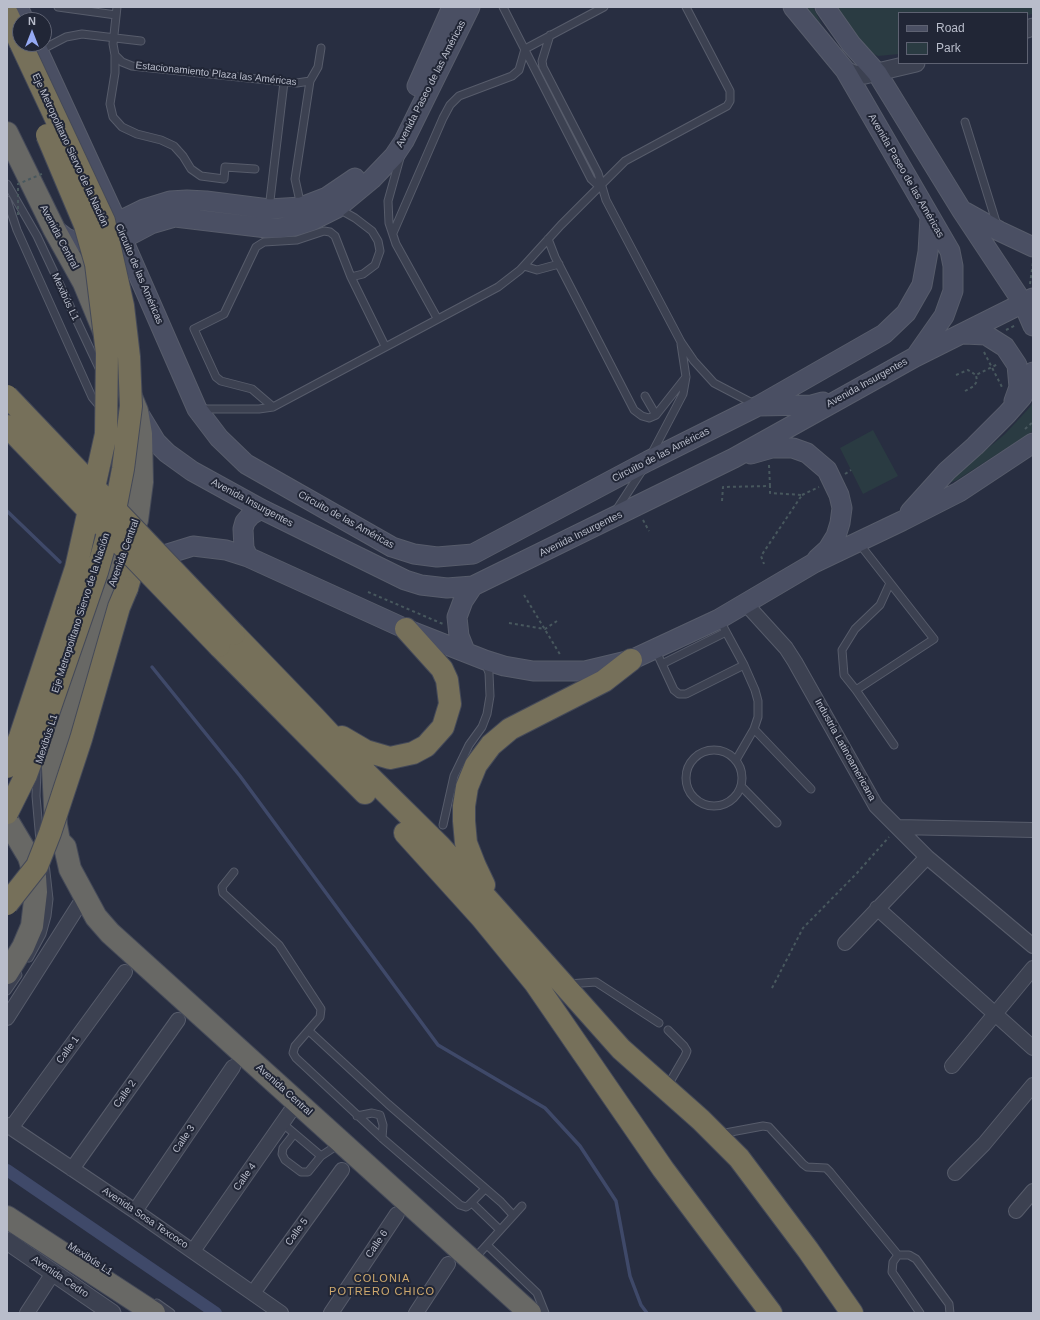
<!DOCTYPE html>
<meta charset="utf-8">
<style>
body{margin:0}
#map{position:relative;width:1040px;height:1320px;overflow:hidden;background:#282e41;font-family:Helvetica,sans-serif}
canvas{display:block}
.frame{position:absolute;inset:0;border:8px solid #b9bdcb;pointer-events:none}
.legend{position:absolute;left:898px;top:12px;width:130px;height:52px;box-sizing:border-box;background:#212636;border:1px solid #5e6272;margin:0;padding:5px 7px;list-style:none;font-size:12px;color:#b9bdcb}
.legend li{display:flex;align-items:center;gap:8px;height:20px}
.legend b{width:20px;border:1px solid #5e6272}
.north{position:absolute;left:12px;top:12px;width:40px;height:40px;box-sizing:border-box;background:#212636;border:1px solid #5e6272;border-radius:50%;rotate:0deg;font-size:11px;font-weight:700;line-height:16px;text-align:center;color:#b9bdcb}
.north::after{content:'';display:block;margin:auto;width:14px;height:18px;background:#96aaf3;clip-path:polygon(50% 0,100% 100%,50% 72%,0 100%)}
</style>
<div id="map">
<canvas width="1040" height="1320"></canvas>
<div class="frame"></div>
<ul class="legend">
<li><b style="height:5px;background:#4a4f63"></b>Road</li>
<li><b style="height:11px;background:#2a3b42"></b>Park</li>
</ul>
<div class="north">N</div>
</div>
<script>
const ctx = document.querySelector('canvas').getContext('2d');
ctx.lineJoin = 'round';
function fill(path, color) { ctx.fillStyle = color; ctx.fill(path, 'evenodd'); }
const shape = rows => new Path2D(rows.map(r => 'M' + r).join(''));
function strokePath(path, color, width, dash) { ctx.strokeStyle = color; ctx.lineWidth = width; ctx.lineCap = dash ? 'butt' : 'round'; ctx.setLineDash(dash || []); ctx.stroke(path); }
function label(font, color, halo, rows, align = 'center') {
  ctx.font = font + ' Helvetica,sans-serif'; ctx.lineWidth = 4; ctx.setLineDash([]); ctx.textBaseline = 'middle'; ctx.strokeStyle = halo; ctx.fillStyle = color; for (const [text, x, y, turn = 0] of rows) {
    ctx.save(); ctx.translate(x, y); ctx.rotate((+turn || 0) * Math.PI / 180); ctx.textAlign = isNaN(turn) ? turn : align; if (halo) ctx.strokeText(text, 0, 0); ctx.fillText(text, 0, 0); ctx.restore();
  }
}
const green = shape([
 [806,7,813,7,822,25],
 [832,7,1033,7,1033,14,1027,15,1027,13,899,13,899,54,878,56,866,50],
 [1033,402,1033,431,957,480,944,485,1005,434,1030,407],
 [873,430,898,476,863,494,840,448]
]);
const stream = shape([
 [7,511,60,562],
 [152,667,240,776,438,1045,545,1108,580,1146,616,1201,630,1276,641,1305,647,1313]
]);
const canal = shape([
 [7,1170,216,1313]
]);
const path = shape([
 [1030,284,1033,262],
 [1006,330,1016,325],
 [984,352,1002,387],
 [956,375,968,370,976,375,998,364],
 [965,391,974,386,977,381,976,375],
 [1025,429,1033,422],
 [769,465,770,486],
 [845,474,851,470],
 [802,495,819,487],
 [722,501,723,487,770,486,770,493,802,495,761,556,764,564],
 [643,520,649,531],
 [368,592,443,624],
 [524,595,561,656],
 [509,623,545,629,557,621],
 [772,988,803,928,857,873,889,837]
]);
const service = shape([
 [58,7,116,15],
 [117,7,113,44,115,55,122,62,132,66,297,83,310,81,318,67,321,48],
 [503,7,591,179,602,189],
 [550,35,542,61,543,67,598,173,606,200,681,342,694,361,714,383,756,405],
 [39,51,66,37,82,34,141,41],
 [115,55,115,73,110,104,113,117,122,127,137,134,161,140,174,146,183,156,191,169,201,176,224,179,225,167,255,169],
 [965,122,997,225],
 [400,158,388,201,389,223,396,244,437,318],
 [7,184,37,236,100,370],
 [7,200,17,230,92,397,102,409],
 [301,206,295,179,310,81],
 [269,209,284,82],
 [339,209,355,218,372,231,378,241,380,251,375,265,363,274,351,277],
 [393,233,443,118,450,105,459,96,512,76,519,70,525,49,604,7],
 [548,239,555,257,634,410,642,416,649,418,656,415,686,377],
 [524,266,537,270,559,264],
 [645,396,656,415],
 [273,407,252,389,221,381,216,377,194,329,224,314,256,247,264,242,297,240,324,231,330,232,335,236,351,277,385,346],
 [201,409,259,409,273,407,498,287,520,270,561,225,625,161,727,106,730,101,730,91,686,7],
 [652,453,683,394,686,377,681,344],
 [617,509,643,469],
 [858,542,934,639,856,690,894,745],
 [719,619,744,665,755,690,758,701,758,717,754,729,736,760],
 [655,649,674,690,679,694,686,694,744,665],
 [662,664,726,632],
 [856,690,844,675,842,650,855,629,880,605,890,583],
 [754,729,811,789],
 '686 778a28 28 0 1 1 56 0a28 28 0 1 1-56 0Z',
 [37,770,36,796,40,841],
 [741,786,777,823],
 [443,825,454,776,469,745,482,727,487,714,490,696,489,673,485,662],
 [234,872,222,887,223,893,279,945,321,1009,320,1017,295,1046,293,1053,296,1058,382,1138,460,1205,466,1207,469,1205,485,1189],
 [29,958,42,934,47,916,49,899,45,863],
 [568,984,596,982,659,1023],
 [7,991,18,975],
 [309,1031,388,1104,501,1202,513,1215],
 [667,1087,685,1056,687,1051,684,1046,668,1030],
 [357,1116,372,1113,380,1115,383,1125,382,1138],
 [282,1123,321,1156],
 [294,1134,283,1148,282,1154,285,1160,301,1172,308,1172,321,1156,339,1144],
 [720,1134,763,1126,769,1127,803,1164,807,1167,826,1168,830,1172,898,1255],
 [472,1203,500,1230],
 [487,1245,537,1293,545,1313],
 [474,1259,522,1206],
 [157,1303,171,1313],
 [920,1313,892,1272,893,1262,898,1255,909,1255,916,1259,949,1304,950,1313]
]);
const minor = shape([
 [746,604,786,648,795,662,876,806,927,857,1033,946],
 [898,827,1033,830],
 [877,908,1033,1048],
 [845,943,927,857],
 [7,1018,84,897],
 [952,1066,1033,968],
 [7,1125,135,1211,281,1313],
 [11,1128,125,972],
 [72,1169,178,1020],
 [955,1173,984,1144,1033,1085],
 [135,1211,233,1067],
 [1016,1211,1033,1191],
 [193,1251,297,1102],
 [253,1293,342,1170],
 [27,1313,53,1273],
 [331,1313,397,1214],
 [416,1313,448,1264]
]);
const tertiary = shape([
 [1027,29,1033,27],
 [845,70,854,74,865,75,916,63],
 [7,1241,112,1313]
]);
const secondary = shape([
 [18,7,24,20],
 [793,7,845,70,950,251,953,266,953,291,944,316,916,356],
 [825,7,851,44,877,73,962,211,1023,303,1033,326],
 [35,44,117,222,123,240,197,409,219,438,246,464,392,547,414,554,437,557,473,554,648,461,758,406,884,334,906,313,922,285,928,252,930,217],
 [417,86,452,7],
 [965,212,999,231,1033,247],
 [54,229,66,238,74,241,79,241,144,209,170,201,187,200,206,201,269,209,301,207,327,197,355,178],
 [111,245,151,224,175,217,267,228,279,228,295,226,311,221,337,208,372,179,394,156,404,141,470,7],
 [964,334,986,335,1005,347,1017,365,1019,387,1014,401],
 [758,406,812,405,823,402],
 [139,414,156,442,167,453,192,471,261,509,405,580,421,585,447,588,473,586,734,458,915,357,1033,298],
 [751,454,772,448,793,448,807,453,827,470,839,495,842,508,840,523,836,536,828,549,817,559],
 [910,512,947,471,975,446,1007,414,1022,397,1031,380,1033,372],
 [248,557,244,548,243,529,245,522,251,515,261,509],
 [151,565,164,555,193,546,226,550,248,557,406,629,485,660,504,666,533,671,585,671,631,660,719,619,814,563,902,521,959,492,1033,443],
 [465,651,459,636,457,617,463,601,473,586]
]);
const trunk = shape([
 [7,133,54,229,84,283,137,411,141,434,142,482,137,520,119,566,55,751,53,768,56,825,59,841,65,847,70,869,96,917,110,933,530,1313],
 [7,820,29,857,35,877,36,892,32,926,23,947,7,973],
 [7,1217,154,1313]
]);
const motorway = shape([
 [7,14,20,42],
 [127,588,132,571,128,546],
 [234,634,315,718,368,775,440,846,621,1049,701,1120,739,1158,808,1250,852,1313],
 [219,646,365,793],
 [342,737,366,751,390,758,413,753,426,746,443,727,450,704,447,680,442,669,406,629],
 [405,833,481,917,535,983,663,1169,771,1313],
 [484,885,475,866,466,843,464,821,464,806,467,787,476,765,491,745,510,729,604,681,631,660]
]);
const pathBridge = shape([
 [18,215,18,184,44,173]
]);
const motorwayBridge = shape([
 [7,396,234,634],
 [7,426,219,646],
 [7,767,20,737,76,568,106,434,107,353,96,264,85,225,47,135],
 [7,813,26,775,37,745,97,572,116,505,123,469,131,406,129,357,123,306,104,221,21,44],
 [7,904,37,866,50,833,81,739,119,607,127,588]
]);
const streetNames = [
 ["Estacionamiento Plaza las Américas",216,74,6],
 ["Avenida Paseo de las Américas",431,84,-63],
 ["Eje Metropolitano Siervo de la Nación",70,150,65],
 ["Avenida Paseo de las Américas",906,176,60],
 ["Avenida Central",59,237,62],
 ["Circuito de las Américas",139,274,67],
 ["Mexibús L1",65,297,65],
 ["Avenida Insurgentes",867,383,-29],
 ["Circuito de las Américas",661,455,-27],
 ["Avenida Insurgentes",252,503,28],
 ["Circuito de las Américas",346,520,29],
 ["Avenida Insurgentes",581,534,-26],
 ["Avenida Central",124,553,-70],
 ["Eje Metropolitano Siervo de la Nación",81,613,-72],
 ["Mexibús L1",47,739,-72],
 ["Industria Latinoamericana",845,750,61],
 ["Calle 1",68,1050,-54],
 ["Avenida Central",284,1090,42],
 ["Calle 2",125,1094,-55],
 ["Calle 3",184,1139,-56],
 ["Calle 4",245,1177,-55],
 ["Avenida Sosa Texcoco",145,1218,34],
 ["Calle 5",297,1232,-54],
 ["Calle 6",377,1244,-56],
 ["Mexibús L1",90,1259,33],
 ["Avenida Cedro",60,1277,34]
];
const neighbourhoodNames = [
 ["COLONIA",382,1279],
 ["POTRERO CHICO",382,1292]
];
fill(green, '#2a3b42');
strokePath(stream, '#3f4969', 3.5);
strokePath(canal, '#3f4969', 12);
strokePath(service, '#575c6b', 9);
strokePath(minor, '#575c6b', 16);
strokePath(tertiary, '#575c6b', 19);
strokePath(secondary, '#575c6b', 21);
strokePath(trunk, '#444958', 24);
strokePath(motorway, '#444958', 24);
strokePath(path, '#48585e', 2, [3, 3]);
strokePath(service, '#3c4151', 7);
strokePath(minor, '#3c4151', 14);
strokePath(tertiary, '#3c4151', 17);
strokePath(secondary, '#4a4f63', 19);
strokePath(trunk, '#686865', 22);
strokePath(motorway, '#76705a', 22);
strokePath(motorwayBridge, '#444958', 24, []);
strokePath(pathBridge, '#48585e', 2, [3, 3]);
strokePath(motorwayBridge, '#76705a', 22);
label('10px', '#b9bdcb', '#212636', streetNames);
ctx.letterSpacing = '1px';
label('11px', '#d0aa6e', '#212636', neighbourhoodNames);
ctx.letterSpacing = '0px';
</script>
